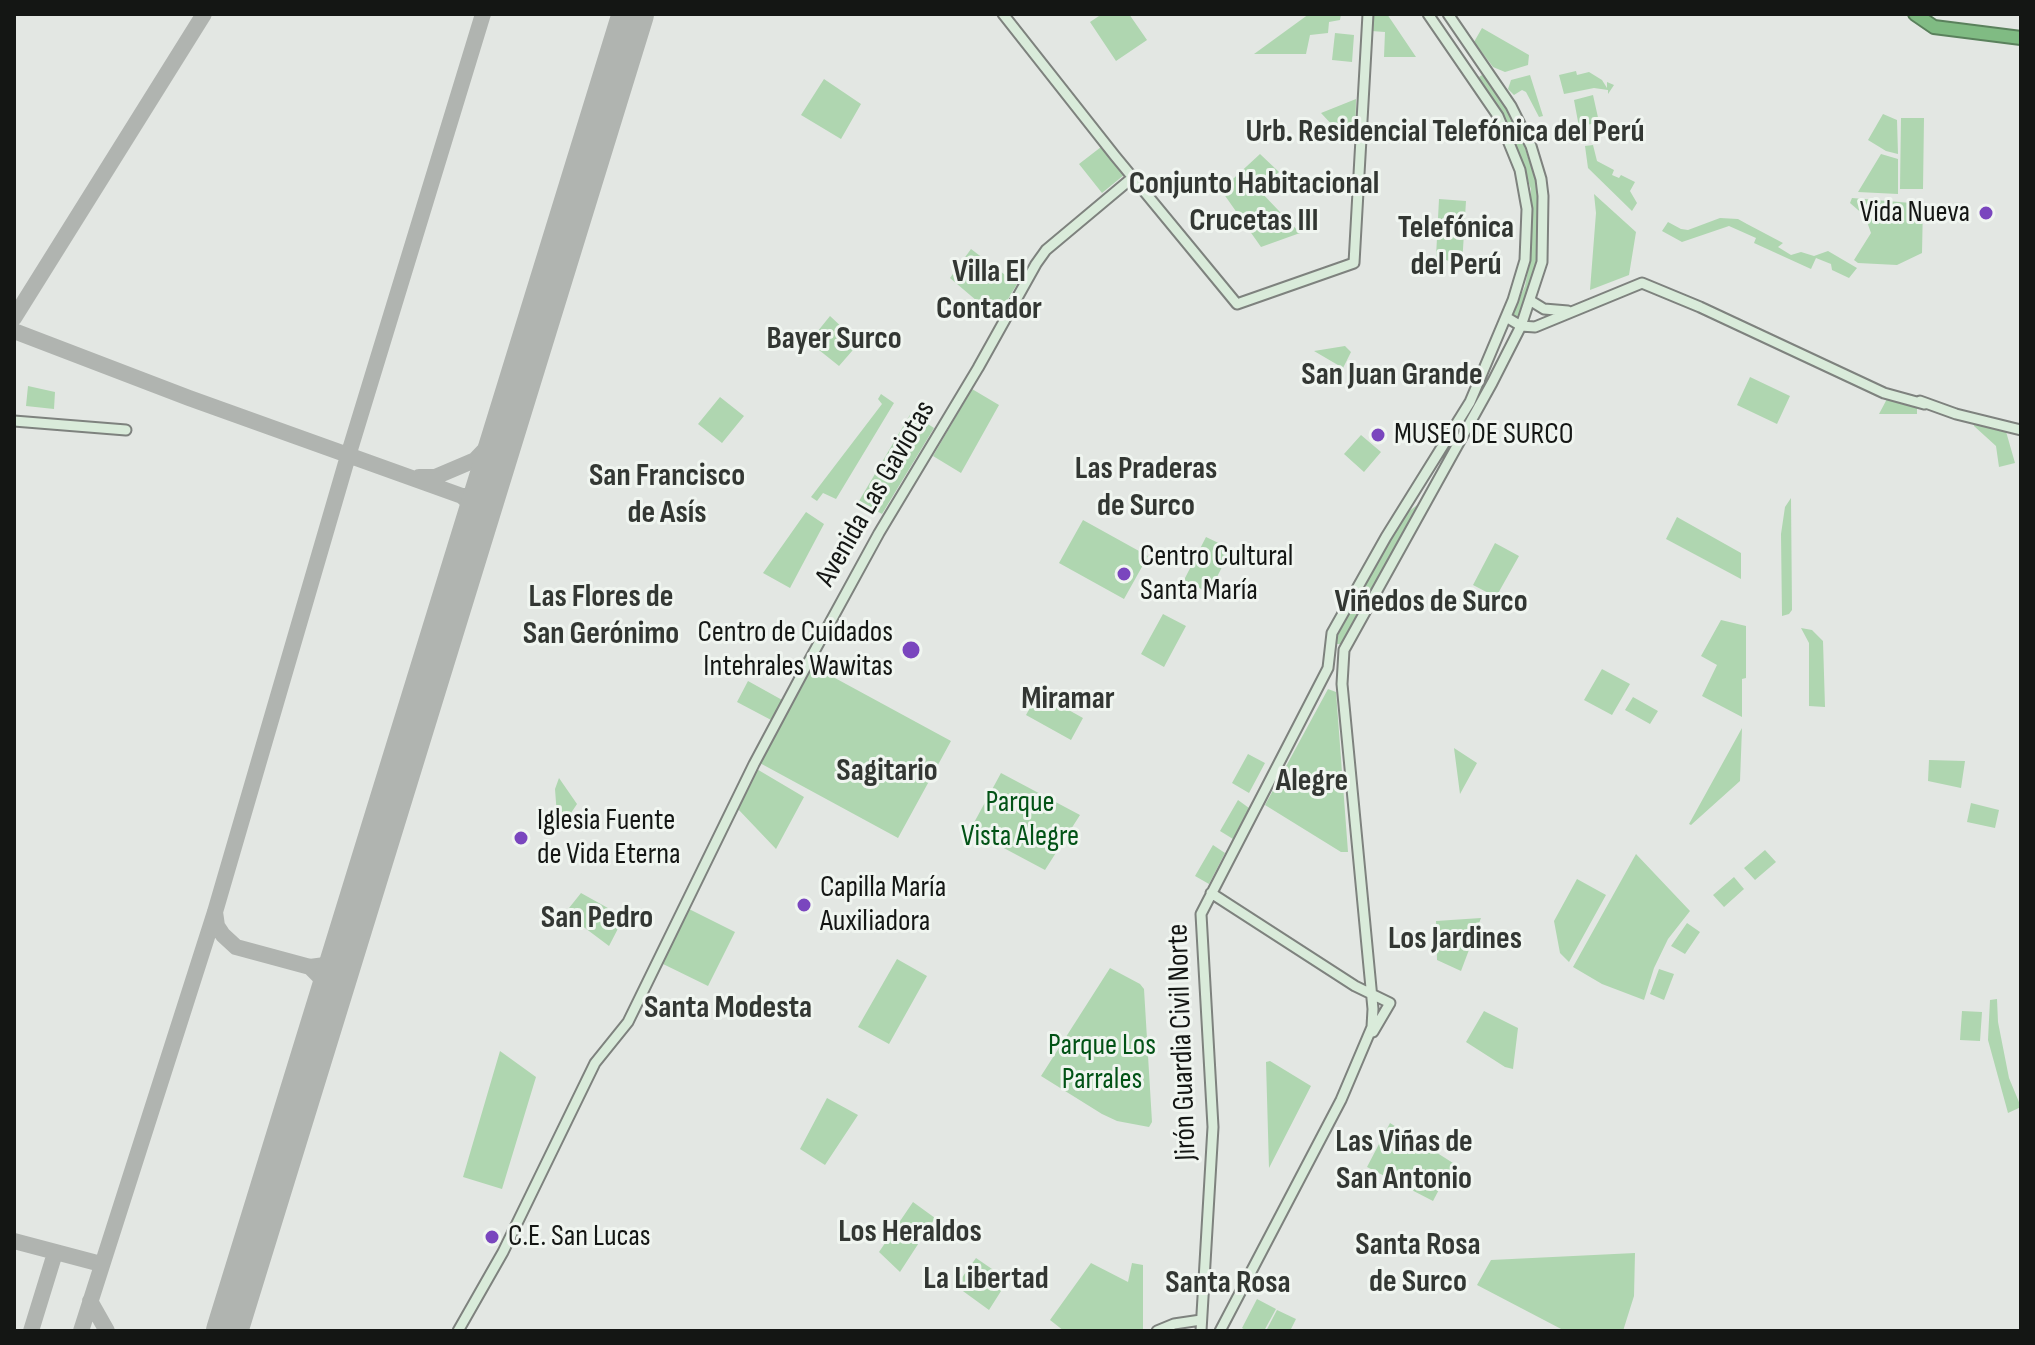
<!DOCTYPE html>
<meta charset="utf-8">
<style>
body{margin:0}
#map{position:relative;width:2035px;height:1345px;overflow:hidden;background:#e3e7e3;font-family:"Sofia Sans Condensed",sans-serif}
canvas{display:block}
.frame{position:absolute;inset:0;border:16px solid #141614;pointer-events:none}
</style>
<div id="map">
<canvas width="2035" height="1345"></canvas>
<div class="frame"></div>
</div>
<script>
const ctx = document.querySelector('canvas').getContext('2d');
ctx.lineJoin = 'round';
function fill(path, color) { ctx.fillStyle = color; ctx.fill(path, 'evenodd'); }
const shape = rows => new Path2D(rows.map(r => 'M' + r).join(''));
function strokePath(path, color, width, dash) { ctx.strokeStyle = color; ctx.lineWidth = width; ctx.lineCap = dash ? 'butt' : 'round'; ctx.setLineDash(dash || []); ctx.stroke(path); }
function label(font, color, halo, rows, align = 'center') {
  ctx.font = font + ' "Sofia Sans Condensed",sans-serif'; ctx.lineWidth = 6; ctx.setLineDash([]); ctx.textBaseline = 'middle'; ctx.strokeStyle = halo; ctx.fillStyle = color; for (const [text, x, y, turn = 0] of rows) {
    ctx.save(); ctx.translate(x, y); ctx.rotate((+turn || 0) * Math.PI / 180); ctx.textAlign = isNaN(turn) ? turn : align; if (halo) ctx.strokeText(text, 0, 0); ctx.fillText(text, 0, 0); ctx.restore();
  }
}
const green = shape([
 [1102,14,1129,14,1147,40,1116,61,1090,22],
 [1309,14,1341,14,1340,20,1329,22,1328,33,1310,35,1306,54,1254,54],
 [1372,14,1387,14,1416,57,1384,57,1385,32,1371,31],
 [1482,28,1529,55,1528,65,1505,72,1493,67,1474,42],
 [1335,33,1354,35,1352,62,1332,60],
 [1576,71,1577,75,1589,72,1602,80,1607,88,1607,82,1614,85,1608,94,1608,90,1594,88,1564,94,1559,75],
 [1482,75,1495,89,1519,132,1535,177,1540,226,1536,269,1519,318,1512,315,1525,286,1531,254,1531,189,1510,127,1480,80,1479,77],
 [1530,75,1543,116,1539,117,1526,92,1522,90,1514,95,1508,89,1511,80],
 [824,79,861,104,841,139,801,115],
 [1593,95,1599,122,1579,127,1574,100],
 [1356,99,1355,139,1348,142,1321,113],
 [1883,114,1897,120,1898,154,1886,151,1868,140],
 [1901,118,1924,118,1923,189,1900,189],
 [1593,145,1597,161,1614,170,1612,175,1619,178,1621,175,1635,182,1630,191,1637,203,1632,211,1588,168,1585,146],
 [1101,147,1124,175,1102,193,1079,164],
 [1260,154,1279,172,1259,190,1300,233,1261,247,1221,190],
 [1881,154,1898,159,1898,194,1858,192],
 [1594,194,1636,232,1629,275,1590,290,1596,213],
 [1852,198,1923,204,1922,253,1897,265,1858,263,1854,260,1871,233,1865,216,1850,203],
 [1439,199,1466,201,1462,265,1436,257],
 [1720,218,1738,219,1747,224,1783,243,1778,247,1791,255,1801,252,1814,256,1828,251,1857,268,1849,278,1832,270,1831,264,1816,258,1811,269,1754,243,1756,238,1729,226,1682,242,1662,231,1668,222,1681,229,1688,230],
 [971,249,1017,284,997,318,950,278],
 [830,316,859,343,839,366,809,342],
 [1345,346,1351,352,1343,368,1314,351],
 [1750,377,1790,396,1777,424,1737,405],
 [28,386,55,392,54,409,26,406],
 [972,389,999,405,961,473,933,456],
 [881,394,894,403,836,499,823,493,817,501,811,497,882,404,878,399],
 [720,397,744,416,722,443,698,424],
 [1888,397,1917,408,1917,414,1879,414],
 [911,413,934,428,882,514,859,501],
 [1973,420,2005,428,2015,463,1999,467,1996,446,1974,426],
 [1361,435,1381,452,1364,472,1344,454],
 [1791,498,1792,610,1789,614,1782,616,1781,534,1785,507],
 [1421,502,1341,644,1336,644,1335,640,1403,516],
 [806,512,824,524,790,588,763,573],
 [1677,517,1741,553,1741,579,1666,539],
 [1083,520,1148,556,1124,599,1059,563],
 [1206,537,1231,549,1209,593,1184,580],
 [1495,543,1519,556,1496,597,1473,585],
 [1163,614,1186,626,1164,667,1141,654],
 [1721,620,1746,626,1746,678,1742,679,1742,717,1702,696,1717,665,1701,656],
 [1801,628,1812,630,1823,641,1825,707,1809,706,1809,643],
 [811,665,951,741,898,838,758,762],
 [1602,669,1630,684,1612,715,1584,700],
 [748,681,784,701,773,721,737,702],
 [1328,689,1336,692,1348,852,1341,852,1265,805],
 [1038,693,1083,718,1071,740,1026,715],
 [1633,697,1658,711,1650,724,1625,710],
 [1742,728,1740,781,1691,825,1689,824],
 [1454,748,1477,763,1460,794],
 [1248,754,1265,763,1249,793,1232,783],
 [1929,760,1965,761,1961,788,1928,781],
 [755,768,804,797,776,849,737,808],
 [1001,773,1080,815,1045,870,970,830],
 [559,778,577,804,563,825,559,826,552,825,557,816,555,789],
 [1238,800,1249,808,1233,839,1220,831],
 [1971,803,1999,810,1995,828,1967,822],
 [1213,845,1225,853,1209,884,1195,876],
 [1765,850,1776,862,1755,880,1744,868],
 [1636,854,1690,911,1668,939,1654,968,1644,1000,1602,984,1573,967],
 [1734,877,1744,889,1724,907,1713,895],
 [1577,879,1606,895,1569,962,1560,953,1554,921],
 [581,893,624,917,609,946,565,913],
 [687,908,735,932,708,986,661,963],
 [1481,918,1461,971,1437,960,1436,921],
 [1687,923,1700,932,1685,954,1671,946],
 [897,959,927,976,889,1044,858,1027],
 [1110,968,1140,984,1144,989,1152,1122,1149,1127,1117,1121,1102,1114,1041,1076],
 [1659,969,1674,974,1664,1000,1650,994],
 [1997,999,1998,1022,2009,1078,2021,1107,2008,1113,1988,1040,1990,1000],
 [1484,1011,1518,1028,1513,1069,1505,1067,1466,1042],
 [1962,1011,1982,1012,1980,1041,1960,1040],
 [500,1051,536,1077,502,1189,463,1177],
 [1270,1061,1311,1086,1269,1168,1266,1062],
 [827,1098,858,1115,825,1165,800,1149],
 [1390,1123,1453,1163,1433,1201,1367,1167],
 [913,1202,935,1218,900,1272,879,1252],
 [1635,1253,1634,1296,1623,1331,1565,1331,1477,1285,1491,1260],
 [976,1258,1008,1280,989,1310,956,1286],
 [1091,1263,1128,1282,1132,1263,1143,1265,1143,1329,1141,1331,1064,1331,1050,1320],
 [1257,1299,1276,1309,1264,1331,1247,1331,1242,1328],
 [1277,1310,1296,1319,1290,1331,1266,1331]
]);
const taxiway = shape([
 [14,318,204,14],
 [14,331,189,398,462,496,473,506,476,519],
 [419,477,435,477,475,460,496,438,510,412],
 [462,496,472,496,487,485],
 [215,912,217,926,223,935,236,947,310,967,325,965,341,956],
 [310,967,323,980,327,1002],
 [14,1241,101,1264],
 [90,1301,107,1331],
 [31,1331,55,1253],
 [81,1331,215,912,348,456,483,14]
]);
const runway = shape([
 [227,1331,633,14]
]);
const secondary = shape([
 [1003,14,1115,156,1237,304,1354,263,1368,14],
 [1531,301,1544,309,1568,311],
 [1506,317,1521,326,1535,327,1642,283,1700,307,1884,393,1924,404],
 [1920,401,1956,414,2021,430],
 [14,421,126,430],
 [1211,893,1355,986,1390,1003,1373,1032],
 [458,1331,503,1252,595,1063,628,1022,754,764,809,661,879,533,978,368,1036,264,1046,250,1132,178],
 [1157,1331,1174,1324,1201,1320],
 [1201,1331,1213,1127,1201,914,1328,668,1332,633,1386,537,1470,402,1513,300,1525,260,1527,209,1520,170,1498,116,1428,14],
 [1220,1331,1341,1100,1372,1027,1373,1009,1342,684,1344,650,1492,383,1521,326,1542,262,1543,196,1541,179,1531,146,1511,106,1448,14]
]);
const highway = shape([
 [1915,14,1934,27,2021,38]
]);
const markers = [
 [1986,213,8,"#7a46be"],
 [1378,435,8,"#7a46be"],
 [1124,574,8,"#7a46be"],
 [911,650,10,"#7a46be"],
 [521,838,8,"#7a46be"],
 [804,905,8,"#7a46be"],
 [492,1237,8,"#7a46be"]
];
const poiNames = [
 ["Vida Nueva",1970,213,"right"],
 ["MUSEO DE SURCO",1394,435],
 ["Centro Cultural",1140,557],
 ["Santa María",1140,591],
 ["Centro de Cuidados",893,633,"right"],
 ["Intehrales Wawitas",893,667,"right"],
 ["Iglesia Fuente",537,821],
 ["de Vida Eterna",537,855],
 ["Capilla María",820,888],
 ["Auxiliadora",820,922],
 ["C.E. San Lucas",508,1237]
];
const streetNames = [
 ["Avenida Las Gaviotas",876,494,-60],
 ["Jirón Guardia Civil Norte",1183,1042,-92]
];
const parkNames = [
 ["Parque",1020,803],
 ["Vista Alegre",1020,837],
 ["Parque Los",1102,1046],
 ["Parrales",1102,1080]
];
const neighbourhoodNames = [
 ["Urb. Residencial Telefónica del Perú",1445,133],
 ["Conjunto Habitacional",1254,185],
 ["Crucetas III",1254,222],
 ["Telefónica",1456,229],
 ["del Perú",1456,266],
 ["Villa El",989,273],
 ["Contador",989,310],
 ["Bayer Surco",834,340],
 ["San Juan Grande",1392,376],
 ["Las Praderas",1146,470],
 ["de Surco",1146,507],
 ["San Francisco",667,477],
 ["de Asís",667,514],
 ["Las Flores de",601,598],
 ["San Gerónimo",601,635],
 ["Viñedos de Surco",1431,603],
 ["Miramar",1068,700],
 ["Sagitario",887,772],
 ["Alegre",1312,782],
 ["San Pedro",597,919],
 ["Los Jardines",1455,940],
 ["Santa Modesta",728,1009],
 ["Las Viñas de",1404,1143],
 ["San Antonio",1404,1180],
 ["Los Heraldos",910,1233],
 ["Santa Rosa",1418,1246],
 ["de Surco",1418,1283],
 ["La Libertad",986,1280],
 ["Santa Rosa",1228,1284]
];
fill(green, '#afd6b0');
strokePath(taxiway, '#b0b4b0', 16);
strokePath(runway, '#b0b4b0', 42);
strokePath(secondary, '#7e827e', 13);
strokePath(highway, '#5a815c', 16);
strokePath(secondary, '#d9ebda', 9);
strokePath(highway, '#80bb83', 12);
for (const [x, y, r, color] of markers) { const dot = new Path2D(); dot.arc(x, y, r, 0, 2 * Math.PI); ctx.fillStyle = color; ctx.fill(dot); strokePath(dot, '#f0f5f0', 3); }
label('30px', '#141614', '#f0f5f0', poiNames, 'left');
label('30px', '#141614', '#f0f5f0', streetNames);
label('30px', '#025316', '#f0f5f0', parkNames);
label('bold 32px', '#333733', '#f0f5f0', neighbourhoodNames);
</script>
